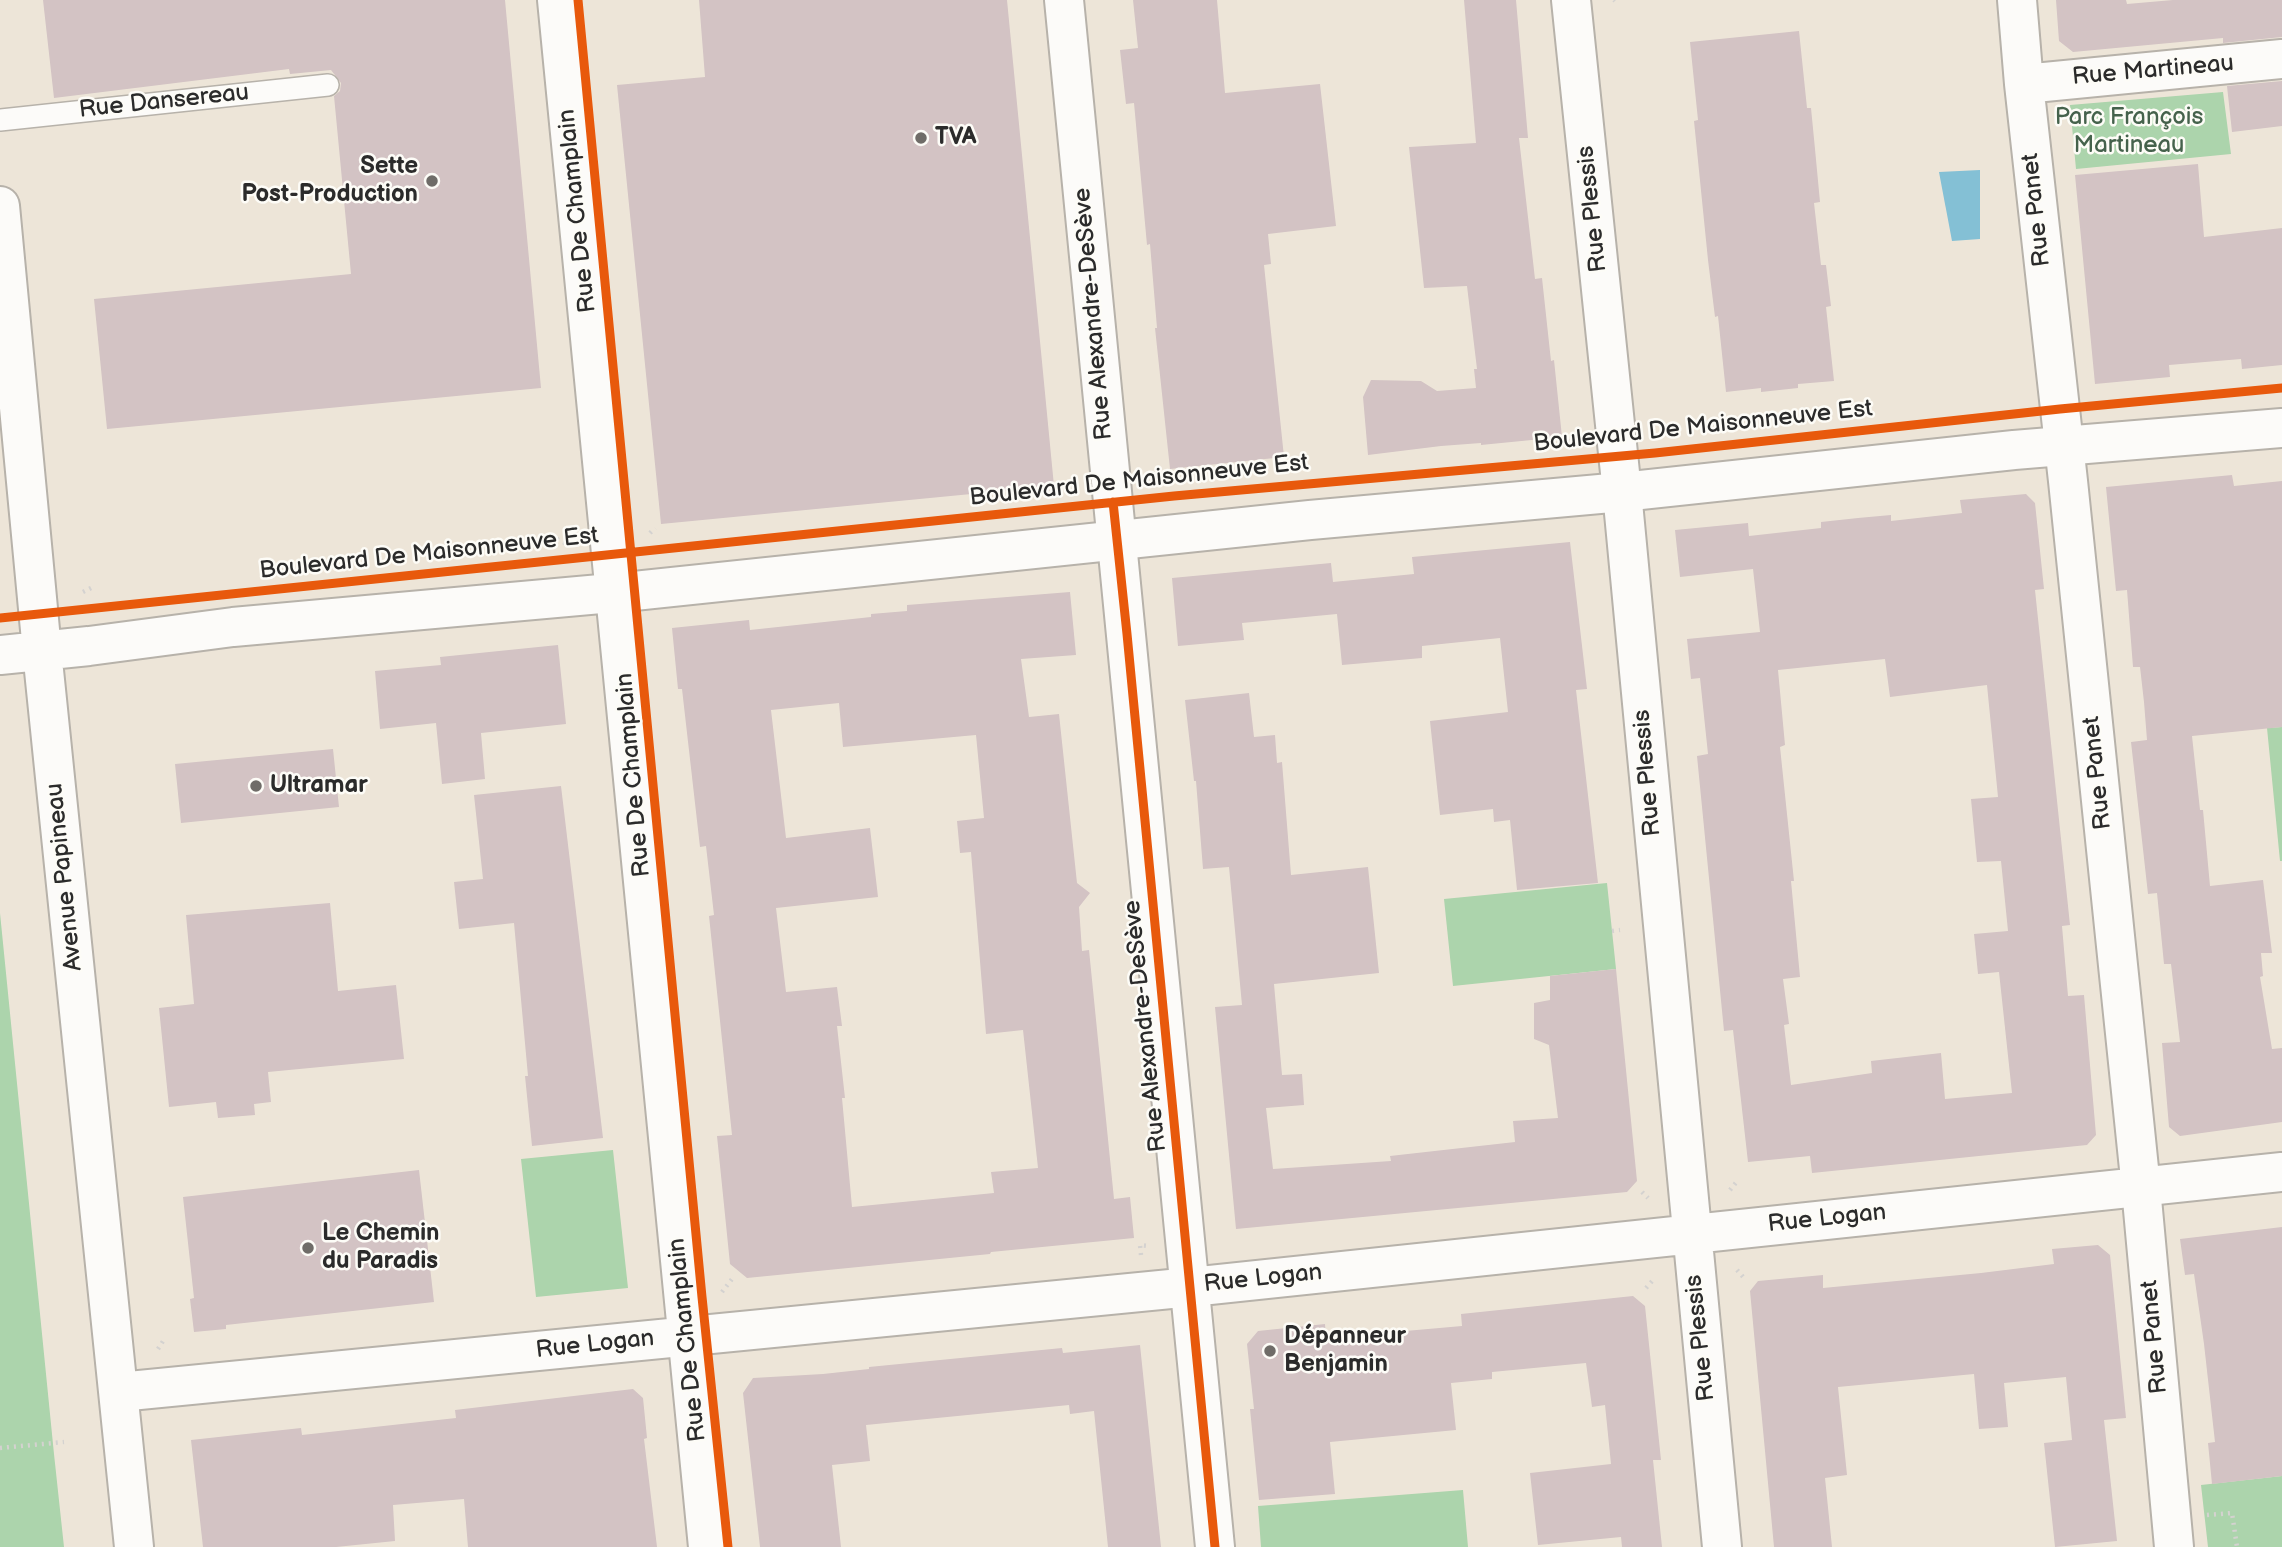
<!DOCTYPE html>
<meta charset="utf-8">
<style>
body{margin:0}
canvas{display:block;background:#ede5d8}
</style>
<canvas width="2282" height="1547"></canvas>
<script>
const ctx = document.querySelector('canvas').getContext('2d');
ctx.lineJoin = 'round';
function fill(path, color) { ctx.fillStyle = color; ctx.fill(path, 'evenodd'); }
const shape = rows => new Path2D(rows.map(r => 'M' + r).join(''));
function strokePath(path, color, width, dash) { ctx.strokeStyle = color; ctx.lineWidth = width; ctx.lineCap = dash ? 'butt' : 'round'; ctx.setLineDash(dash || []); ctx.stroke(path); }
function label(font, color, halo, rows, align = 'center') {
  ctx.font = font + ' "Balsamiq Sans",sans-serif'; ctx.lineWidth = 5; ctx.setLineDash([]); ctx.textBaseline = 'middle'; ctx.strokeStyle = halo; ctx.fillStyle = color; for (const [text, x, y, turn = 0] of rows) {
    ctx.save(); ctx.translate(x, y); ctx.rotate((+turn || 0) * Math.PI / 180); ctx.textAlign = isNaN(turn) ? turn : align; if (halo) ctx.strokeText(text, 0, 0); ctx.fillText(text, 0, 0); ctx.restore();
  }
}
const green = shape([
 [2223,92,2231,154,2076,169,2070,105],
 [2282,727,2282,861,2280,861,2267,728],
 [1607,883,1616,969,1453,986,1444,899],
 [0,913,54,1454,64,1547,0,1547],
 [613,1150,628,1288,536,1297,521,1159],
 [2282,1476,2282,1547,2208,1547,2201,1485],
 [1463,1490,1468,1547,1261,1547,1258,1506]
]);
const water = shape([
 [1980,170,1980,239,1952,241,1939,172]
]);
const building = shape([
 [43,0,505,0,541,388,107,429,94,299,351,274,334,96,340,91,341,83,331,70,290,74,289,69,54,98],
 [699,0,1007,0,1054,486,661,524,617,85,705,77],
 [1133,0,1217,0,1225,93,1320,84,1336,226,1268,234,1271,264,1264,265,1284,457,1170,469,1155,328,1157,328,1150,244,1147,245,1134,103,1126,104,1120,50,1138,48],
 [1464,0,1516,0,1528,138,1519,138,1535,279,1542,278,1551,361,1554,360,1562,437,1481,445,1481,443,1441,446,1368,455,1363,397,1371,380,1421,381,1437,391,1476,388,1474,369,1477,369,1467,286,1424,288,1409,147,1476,143],
 [2056,0,2126,0,2127,4,2173,0,2282,0,2282,37,2223,43,2223,38,2073,52,2059,41],
 [1799,31,1807,108,1811,108,1815,149,1820,202,1814,203,1821,265,1826,265,1831,306,1826,307,1834,381,1798,384,1798,388,1761,392,1761,388,1726,392,1718,316,1715,317,1708,260,1694,121,1698,120,1690,42],
 [2282,81,2282,126,2232,132,2227,86],
 [2198,164,2204,237,2282,228,2282,365,2242,369,2241,359,2169,365,2170,377,2095,384,2075,175],
 [2232,475,2234,486,2282,481,2282,727,2192,736,2200,810,2203,810,2210,886,2263,880,2272,953,2261,953,2263,976,2260,977,2272,1049,2282,1048,2282,1122,2180,1136,2169,1127,2162,1043,2180,1042,2171,964,2164,964,2157,893,2148,894,2131,742,2147,740,2144,702,2140,667,2133,667,2127,590,2116,591,2106,487],
 [2026,494,2035,503,2044,589,2035,590,2070,925,2062,926,2068,996,2084,995,2096,1135,2087,1145,1812,1173,1810,1156,1748,1162,1733,1030,1724,1031,1697,756,1708,754,1700,678,1691,679,1687,639,1760,632,1753,569,1680,577,1675,530,1748,523,1749,536,1821,528,1821,522,1858,518,1891,515,1891,521,1962,513,1960,500],
 [1885,659,1890,697,1987,685,1998,797,1971,799,1977,862,2001,861,2008,931,1974,934,1978,974,1999,972,2012,1093,1945,1099,1941,1053,1871,1061,1872,1073,1791,1085,1784,1025,1789,1024,1783,979,1800,977,1791,881,1794,881,1780,747,1785,745,1778,670],
 [1570,542,1587,689,1576,690,1598,883,1517,890,1510,820,1494,822,1493,809,1440,815,1430,721,1508,712,1500,638,1422,646,1422,658,1342,665,1337,614,1242,623,1244,640,1178,646,1172,578,1331,563,1333,582,1414,574,1412,557],
 [1070,592,1076,655,1021,659,1029,717,1059,714,1077,883,1090,893,1079,907,1082,951,1089,950,1114,1199,1130,1197,1134,1238,991,1252,990,1254,747,1278,730,1264,717,1136,732,1135,709,916,714,915,706,846,700,847,682,689,678,689,672,628,749,620,750,630,871,617,871,614,907,611,907,605],
 [839,703,843,747,976,735,984,818,957,821,960,853,971,852,986,1034,1023,1030,1038,1168,991,1172,994,1193,852,1207,842,1098,845,1098,837,1026,842,1026,837,987,786,992,776,908,878,897,870,828,786,838,771,710],
 [558,645,566,724,481,733,485,779,442,784,436,723,380,729,375,671,441,665,440,657],
 [1249,693,1254,737,1275,735,1277,763,1282,762,1291,875,1368,867,1379,973,1274,984,1282,1075,1302,1074,1304,1105,1266,1108,1273,1169,1391,1161,1390,1156,1515,1142,1513,1121,1558,1118,1549,1045,1534,1039,1534,1003,1550,1000,1550,976,1616,969,1637,1181,1627,1192,1236,1229,1215,1007,1242,1005,1229,867,1203,869,1196,781,1194,781,1185,700],
 [333,749,339,807,181,823,175,764],
 [561,786,603,1138,532,1146,525,1076,528,1076,514,923,459,929,454,882,483,879,474,795],
 [330,903,338,991,396,985,404,1059,268,1072,271,1102,254,1104,255,1115,218,1118,216,1102,169,1107,159,1008,194,1004,186,915],
 [419,1170,434,1302,226,1325,226,1329,194,1332,190,1299,194,1298,183,1197],
 [2282,1227,2282,1476,2212,1484,2208,1443,2215,1442,2204,1344,2194,1274,2185,1275,2180,1239],
 [2098,1245,2110,1255,2126,1418,2104,1420,2117,1541,2055,1547,2044,1443,2072,1440,2066,1377,2004,1383,2008,1427,1979,1429,1974,1374,1838,1387,1847,1475,1825,1478,1832,1547,1774,1547,1750,1291,1758,1281,1823,1275,1823,1288,1981,1273,2054,1264,2052,1249],
 [1633,1296,1645,1306,1661,1460,1653,1460,1662,1547,1622,1547,1621,1537,1538,1545,1530,1473,1611,1464,1605,1405,1592,1407,1586,1363,1492,1372,1492,1379,1451,1383,1456,1430,1330,1442,1335,1494,1259,1500,1250,1409,1254,1409,1247,1344,1258,1331,1325,1324,1326,1338,1462,1326,1461,1314],
 [1140,1345,1161,1547,1108,1547,1094,1411,1070,1414,1069,1405,866,1425,870,1461,832,1465,841,1547,760,1547,743,1393,753,1378,823,1374,869,1369,869,1367,1062,1348,1063,1353],
 [633,1389,643,1398,647,1438,644,1439,657,1547,468,1547,464,1499,393,1505,395,1541,336,1547,203,1547,191,1440,301,1428,302,1435,456,1418,455,1410]
]);
const path = shape([
 [1614,0,1615,1],
 [1567,440,1574,446],
 [1151,483,1160,474],
 [1065,488,1074,494],
 [650,533,655,528],
 [557,539,565,543],
 [83,592,93,587],
 [1612,931,1620,930],
 [1730,1190,1738,1180],
 [1642,1192,1648,1198],
 [1141,1255,1140,1245,1148,1246],
 [1737,1270,1744,1278],
 [1646,1288,1654,1279],
 [722,1292,732,1279],
 [158,1349,165,1338],
 [0,1448,64,1442],
 [2207,1515,2232,1513,2237,1547]
]);
const lane = shape([
 [0,120,328,85]
]);
const street = shape([
 [557,0,708,1547],
 [1064,0,1215,1547],
 [1571,0,1622,492,1722,1547],
 [2017,0,2024,84,2068,481,2141,1188,2174,1547],
 [2024,84,2282,59],
 [119,1392,1191,1287,2282,1172]
]);
const secondary = shape([
 [0,206,42,651,134,1547],
 [0,655,89,646,233,627,634,591,1310,520,1622,492,2014,450,2282,428]
]);
const cycleway = shape([
 [578,0,702,1297,728,1547],
 [1113,502,1127,634,1215,1547],
 [0,618,1174,496,1655,453,2060,409,2282,388]
]);
const markers = [
 [921,138,7,"#6f6c68"],
 [432,181,7,"#6f6c68"],
 [256,786,7,"#6f6c68"],
 [308,1248,7,"#6f6c68"],
 [1270,1351,7,"#6f6c68"]
];
const streetNames = [
 ["Rue Martineau",2153,71,-5],
 ["Rue Dansereau",164,102,-6],
 ["Rue Plessis",1593,209,-96],
 ["Rue Panet",2037,210,-96],
 ["Rue De Champlain",578,211,-96],
 ["Rue Alexandre-DeSève",1094,314,-95],
 ["Boulevard De Maisonneuve Est",1703,427,-6],
 ["Boulevard De Maisonneuve Est",1139,481,-6],
 ["Boulevard De Maisonneuve Est",429,554,-6],
 ["Rue Plessis",1648,773,-95],
 ["Rue Panet",2098,773,-96],
 ["Rue De Champlain",634,775,-95],
 ["Avenue Papineau",65,877,-96],
 ["Rue Alexandre-DeSève",1146,1026,-96],
 ["Rue Logan",1827,1219,-6],
 ["Rue Logan",1263,1279,-6],
 ["Rue Panet",2155,1337,-95],
 ["Rue Plessis",1701,1338,-96],
 ["Rue De Champlain",688,1340,-96],
 ["Rue Logan",595,1345,-6]
];
const parkNames = [
 ["Parc François",2129,118],
 ["Martineau",2129,146]
];
const poiNames = [
 ["TVA",935,138],
 ["Sette",418,167,"right"],
 ["Post-Production",418,195,"right"],
 ["Ultramar",270,786],
 ["Le Chemin",322,1234],
 ["du Paradis",322,1262],
 ["Dépanneur",1284,1337],
 ["Benjamin",1284,1365]
];
fill(green, '#acd4ac');
fill(water, '#84c0d5');
fill(building, '#d3c3c4');
strokePath(lane, '#b7b2aa', 24);
strokePath(street, '#b7b2aa', 42);
strokePath(secondary, '#b7b2aa', 42);
strokePath(path, '#d4d2d0', 4.5, [2, 5]);
strokePath(lane, '#fcfbf9', 21);
strokePath(street, '#fcfbf9', 38);
strokePath(secondary, '#fcfbf9', 38);
strokePath(cycleway, '#e8590c', 9);
for (const [x, y, r, color] of markers) { const dot = new Path2D(); dot.arc(x, y, r, 0, 2 * Math.PI); ctx.fillStyle = color; ctx.fill(dot); strokePath(dot, '#fdfcf7', 2.5); }
label('24px', '#2b2b2b', '#fdfcf7', streetNames);
label('24px', '#45624c', '#fdfcf7', parkNames);
label('bold 24px', '#2b2b2b', '#fdfcf7', poiNames, 'left');
</script>
